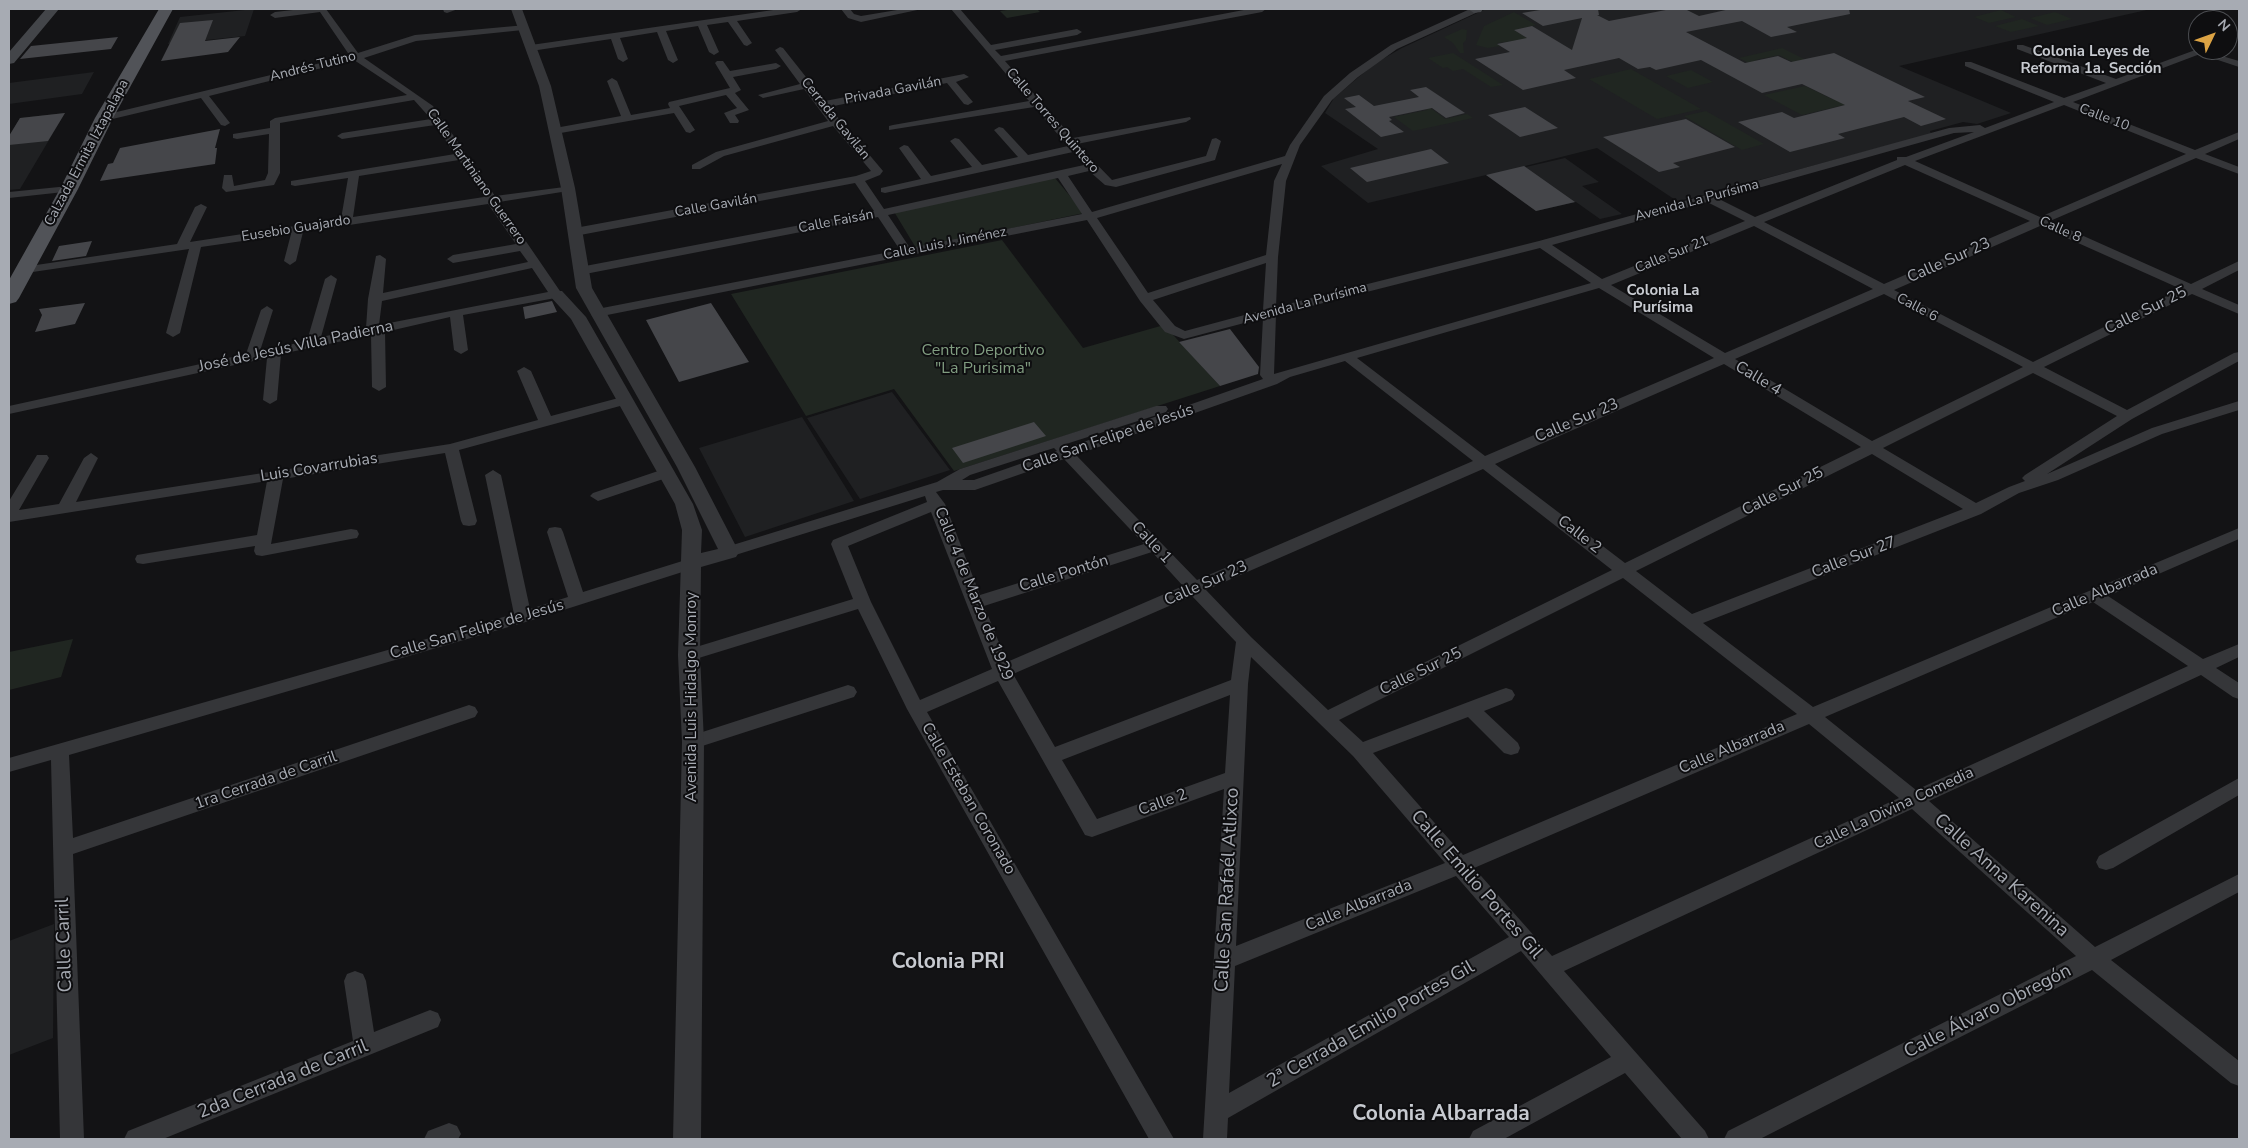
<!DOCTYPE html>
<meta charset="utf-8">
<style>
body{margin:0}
#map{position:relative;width:2248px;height:1148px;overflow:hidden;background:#131315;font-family:"Nunito Sans",sans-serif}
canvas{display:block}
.frame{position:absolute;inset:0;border:10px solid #a7abb3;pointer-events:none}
.north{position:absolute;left:2188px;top:10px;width:50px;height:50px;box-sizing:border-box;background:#0e0e10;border:1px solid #4b4d51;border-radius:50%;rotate:48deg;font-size:14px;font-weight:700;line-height:20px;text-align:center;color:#a7abb3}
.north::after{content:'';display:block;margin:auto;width:18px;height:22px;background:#dca344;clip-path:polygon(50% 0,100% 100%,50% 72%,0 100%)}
</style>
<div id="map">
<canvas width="2248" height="1148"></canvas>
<div class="frame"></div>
<div class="north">N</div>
</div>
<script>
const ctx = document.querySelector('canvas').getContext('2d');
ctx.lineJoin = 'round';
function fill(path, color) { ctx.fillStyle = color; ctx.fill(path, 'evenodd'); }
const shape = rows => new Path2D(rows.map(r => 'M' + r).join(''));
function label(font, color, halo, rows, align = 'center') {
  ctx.font = font + ' "Nunito Sans",sans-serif'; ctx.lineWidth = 4; ctx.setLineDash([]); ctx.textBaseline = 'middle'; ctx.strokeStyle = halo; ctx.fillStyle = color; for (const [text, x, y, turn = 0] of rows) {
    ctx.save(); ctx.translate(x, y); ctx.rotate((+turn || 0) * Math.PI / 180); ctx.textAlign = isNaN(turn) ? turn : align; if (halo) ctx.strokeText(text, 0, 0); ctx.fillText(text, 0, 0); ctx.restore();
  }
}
const built = shape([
 [254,9,245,36,168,44,180,17],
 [1486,9,2151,9,1899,66,2011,113,1977,124,1963,122,1930,131,1931,134,1692,198,1677,201,1597,148,1525,166,1526,167,1565,158,1599,182,1582,186,1622,214,1600,219,1576,202,1536,211,1486,175,1368,203,1321,166,1378,149,1325,113,1334,98,1374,64,1402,48],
 [94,72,82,94,9,104,9,83],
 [65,113,20,189,9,190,9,136,20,118],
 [892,392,950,470,860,499,807,418],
 [802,417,854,501,745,537,699,448],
 [54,924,53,1038,9,1055,9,941]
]);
const green = shape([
 [1014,9,1037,9,1040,12,1007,18,1000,11],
 [2001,10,2016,17,1989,23,1974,17],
 [1514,12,1536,25,1514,30,1529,39,1497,43,1500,46,1488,48,1476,45,1484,26],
 [2055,12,2072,19,2047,25,2030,18],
 [2022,19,2039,26,2011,32,1995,26],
 [1462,29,1467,30,1466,40,1463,43,1464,53,1460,53,1453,43,1444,37],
 [1782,48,1838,76,1826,79,1779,55,1755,60,1801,84,1794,86,1739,58],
 [1453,53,1503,85,1491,87,1463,69,1453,71,1447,67,1443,68,1428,58],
 [1631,69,1701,109,1657,119,1589,79],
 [1691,70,1713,82,1688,88,1666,76],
 [1805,86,1832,99,1854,93,1878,97,1802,115,1764,95],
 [1424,103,1445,119,1467,114,1473,118,1413,131,1394,117,1427,110,1420,104],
 [1706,111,1764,144,1742,150,1684,116],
 [1055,178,1084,213,916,248,893,210],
 [1002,240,1083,348,1164,325,1220,386,954,471,894,389,806,416,731,294],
 [73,639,61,677,9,690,9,652]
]);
const building = shape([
 [1546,9,1598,9,1599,15,1597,15,1609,21,1671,9,1685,9,1699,16,1730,9,1849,9,1850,14,1787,27,1797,32,1771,37,1742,21,1686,32,1745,63,1778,56,1791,62,1834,53,1925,97,1908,101,1946,119,1921,126,1904,117,1838,134,1845,138,1790,152,1738,122,1782,112,1794,118,1845,105,1802,84,1762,93,1701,60,1656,70,1650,67,1638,69,1619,58,1564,70,1576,78,1523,90,1475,59,1510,52,1497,44,1527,38,1514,30,1532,26,1572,50,1582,18,1543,26,1522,13],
 [213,20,205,41,240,37,228,52,161,61,180,23],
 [118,37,111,49,20,59,31,46],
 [1426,87,1465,113,1446,118,1432,108,1389,117,1392,120,1389,121,1404,132,1381,137,1345,109,1356,107,1344,98,1359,95,1374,106,1419,97,1410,90],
 [1525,107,1558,128,1520,137,1488,115],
 [65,113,48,141,9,145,9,136,20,118],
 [1686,119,1735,147,1673,163,1680,167,1659,172,1603,137],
 [220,129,215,148,217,148,215,164,100,181,108,164,113,163,120,148],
 [1431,149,1449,163,1367,182,1350,168],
 [1524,166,1575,202,1536,211,1486,175],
 [92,241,86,256,52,261,59,246],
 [552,301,557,312,525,319,523,307],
 [85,303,75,324,35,332,42,315,39,309],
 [711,303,749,362,679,382,646,320],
 [1230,329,1259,367,1258,374,1220,386,1179,342],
 [1034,422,1046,436,963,463,952,448]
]);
const minor = shape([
 [302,9,326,9,358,53,415,35,526,25,526,29,523,30,416,41,364,58,433,106,495,196,572,186,572,190,568,191,499,202,562,294,561,297,463,315,468,350,461,354,454,350,450,317,385,332,386,387,379,391,372,387,371,335,281,354,277,400,270,404,263,400,267,358,9,414,9,406,246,354,261,310,267,306,273,310,260,351,307,341,325,279,331,275,337,279,321,337,366,328,368,299,376,256,380,255,386,259,383,293,528,262,520,251,453,263,447,259,453,255,516,244,488,204,303,232,296,261,290,265,284,261,291,234,201,247,180,333,173,337,166,333,189,249,19,274,17,271,19,268,23,267,177,244,195,207,201,204,207,207,190,242,341,219,348,178,295,186,291,185,291,181,455,154,435,125,342,139,337,136,342,133,431,119,414,100,280,123,280,173,274,185,226,192,222,188,224,175,232,175,234,186,265,180,268,173,269,134,237,139,233,138,233,134,270,128,270,121,275,118,407,95,354,60,209,96,230,123,225,126,221,125,201,98,104,121,99,118,100,116,350,56,320,12,275,18,270,15,275,12,302,9],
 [459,160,484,197,353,217,359,176,459,160],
 [532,268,548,292,379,325,382,301,532,268],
 [443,9,458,9,447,13,444,12,443,9],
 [780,9,802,9,797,12,737,21,752,43,747,46,744,45,728,22,707,25,719,52,714,55,709,52,698,26,666,31,678,60,673,63,668,60,657,32,620,38,628,59,623,62,618,59,611,39,531,51,526,48,531,45,780,9],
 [841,9,850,9,854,14,861,16,903,9,922,9,861,22,848,18,841,9],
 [951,9,960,9,991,45,1077,29,1082,32,1077,35,995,50,1001,56,1249,9,1266,9,1262,12,1005,61,1073,138,1190,117,1191,119,1186,122,1077,144,1112,180,1206,156,1212,139,1216,138,1221,141,1215,160,1116,187,1105,185,1089,171,1068,176,1092,212,1285,156,1290,145,1324,96,1350,73,1391,45,1470,9,1479,9,1478,12,1397,49,1358,77,1332,100,1300,145,1286,181,1278,257,1276,307,1539,241,1949,128,1980,125,1985,128,2054,102,1965,66,1965,62,1971,62,2064,98,2106,83,2017,49,2017,45,2023,45,2116,79,2198,49,2239,61,2239,67,2200,54,2073,102,2195,150,2239,132,2239,139,2205,154,2239,167,2239,174,2196,158,2050,221,2191,284,2239,261,2239,270,2202,289,2239,305,2239,314,2192,294,2044,367,2127,410,2234,353,2239,352,2239,361,2132,419,2047,474,2152,428,2239,401,2239,410,2162,434,2058,480,2019,493,1981,514,1703,623,1813,707,2239,528,2239,539,2108,596,2203,659,2239,644,2239,657,2216,668,2239,683,2239,699,2233,697,2201,675,1929,801,2095,947,2239,874,2239,892,2111,960,2239,1061,2239,1086,2231,1083,2092,970,1760,1139,1724,1139,1728,1131,2076,956,1912,809,1564,971,1705,1131,1709,1139,1682,1139,1625,1073,1504,1139,1469,1139,1473,1131,1611,1057,1521,951,1228,1118,1227,1139,1203,1139,1224,789,1092,837,1085,835,998,681,927,712,1174,1139,1149,1139,907,709,858,609,689,661,683,659,680,655,683,651,853,599,831,544,833,540,927,502,925,496,729,557,723,556,721,552,723,548,937,482,960,469,1156,406,1166,406,1168,409,1166,412,1066,444,1069,447,1263,379,1260,375,1263,318,1184,339,1165,332,1140,301,1087,220,597,317,592,316,591,313,592,310,900,250,878,217,580,275,574,271,580,267,874,211,855,183,575,236,569,232,575,228,856,176,871,171,833,126,724,156,700,169,692,169,692,165,716,152,828,121,804,89,763,98,758,95,800,84,775,50,780,47,783,48,825,101,964,74,969,77,956,82,973,102,968,105,964,104,947,83,829,107,883,171,880,175,865,181,884,209,1084,165,1073,152,885,193,881,192,881,188,921,179,899,148,904,145,908,146,931,176,972,167,950,141,955,138,959,139,982,165,1018,157,994,130,999,127,1003,128,1028,155,1068,146,1034,107,889,130,889,126,893,125,1029,101,951,9],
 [2064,105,2186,154,2040,217,1915,161,2064,105],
 [1974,132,1906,157,1897,157,1897,160,1755,217,1719,199,1954,133,1974,132],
 [1282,164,1274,181,1266,255,1148,293,1097,218,1282,164],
 [1905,165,2030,221,1884,284,1764,222,1905,165],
 [1058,178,1082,214,910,248,888,215,1058,178],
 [1707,202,1745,221,1602,279,1552,245,1707,202],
 [1754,226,1873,289,1725,353,1611,285,1754,226],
 [2040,226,2181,289,2033,362,1894,290,2040,226],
 [1540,248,1591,283,1274,374,1276,315,1540,248],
 [1266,263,1263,310,1185,331,1175,326,1153,300,1266,263],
 [1599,288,1714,358,1485,456,1357,358,1599,288],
 [1884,294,2023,367,1872,441,1735,359,1884,294],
 [1345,361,1473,461,1197,580,1076,455,1277,384,1290,377,1345,361],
 [1724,364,1861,447,1625,563,1495,464,1724,364],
 [2033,373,2117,416,2025,475,2022,478,2025,481,2009,487,1976,503,1883,448,2033,373],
 [1054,448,1057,451,974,480,962,480,970,475,1054,448],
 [1872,454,1963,509,1692,614,1636,571,1872,454],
 [1064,459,1144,544,980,595,945,504,936,492,943,490,975,490,1064,459],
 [1483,469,1612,570,1328,710,1251,637,1206,590,1483,469],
 [931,512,992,669,920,700,871,602,848,546,931,512],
 [1152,552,1183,586,1007,662,984,606,1152,552],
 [1623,578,1797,714,1463,855,1373,753,1468,717,1504,753,1511,755,1518,753,1520,748,1518,743,1484,711,1512,700,1515,695,1512,690,1506,688,1500,690,1363,742,1339,720,1623,578],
 [1192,596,1236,642,1231,680,1055,747,1013,674,1192,596],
 [2093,602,2188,666,1916,790,1825,717,2093,602],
 [1251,657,1353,756,1445,863,1236,946,1248,684,1251,657],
 [1230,695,1225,773,1097,819,1062,760,1230,695],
 [1809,724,1899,798,1552,956,1474,868,1809,724],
 [1456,876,1509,937,1229,1093,1235,966,1456,876],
 [2239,32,2239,38,2228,42,2228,36,2239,32],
 [717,61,723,61,730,71,776,63,781,66,776,69,733,77,741,90,735,93,749,110,735,115,739,121,738,123,730,123,724,113,737,108,726,95,679,106,695,130,690,133,686,132,674,113,555,134,550,131,555,128,621,116,607,81,612,78,617,81,631,115,670,108,668,104,669,102,730,88,715,63,717,61],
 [69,186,73,187,73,191,9,198,9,192,69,186],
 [524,367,531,371,551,416,626,396,633,400,631,403,459,450,477,521,475,525,469,526,463,525,461,521,445,453,283,479,271,544,351,529,357,530,359,534,357,538,351,539,262,556,256,555,254,551,255,546,143,564,137,563,135,559,137,555,257,535,267,481,9,522,9,501,37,455,47,455,49,458,19,510,59,504,84,458,91,453,98,458,76,502,450,444,538,420,517,371,524,367],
 [667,468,672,470,674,473,672,476,598,501,590,496,593,493,667,468],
 [493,470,501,475,530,609,568,597,547,532,549,528,555,527,561,528,563,532,583,592,692,558,698,559,700,563,698,567,529,621,69,755,73,838,469,705,475,707,478,712,475,717,73,854,84,1139,60,1139,51,760,9,772,9,758,514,614,485,475,493,470],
 [848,685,854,687,857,692,854,697,693,749,687,747,684,742,687,737,848,685],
 [2239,778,2239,795,2113,868,2106,870,2099,868,2096,862,2099,856,2239,778],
 [355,971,363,974,366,981,374,1032,430,1010,438,1013,441,1020,438,1027,163,1139,124,1139,128,1131,353,1041,344,981,347,974,355,971],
 [449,1123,457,1126,461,1134,458,1139,424,1139,428,1131,449,1123]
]);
const tertiary = shape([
 [511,9,522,9,551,86,575,188,592,288,695,467,739,552,736,557,701,567,700,655,704,742,701,1139,673,1139,682,742,678,655,682,530,675,504,571,319,548,294,550,291,562,291,586,317,693,504,702,530,701,553,718,549,677,467,576,288,561,188,539,86,511,9]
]);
const secondary = shape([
 [46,9,59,9,14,63,9,64,9,52,46,9],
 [1468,9,1483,9,1481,12,1474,13,1468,9]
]);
const primary = shape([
 [159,9,173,9,113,118,78,189,19,298,16,302,9,304,9,280,60,189,95,118,159,9]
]);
const farStreetnames = [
 ["Andrés Tutino",313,67,-14],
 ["Privada Gavilán",893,91,-11],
 ["Calle 10",2104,118,21],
 ["Cerrada Gavilán",835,119,51],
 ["Calle Torres Quintero",1052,121,49],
 ["Calzada Ermita Iztapalapa",87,153,-62],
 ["Calle Martiniano Guerrero",476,177,55],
 ["Avenida La Purísima",1697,201,-15],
 ["Calle Gavilán",716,206,-10],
 ["Calle Faisán",836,222,-11],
 ["Eusebio Guajardo",296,229,-9],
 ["Calle 8",2060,230,24],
 ["Calle Luis J. Jiménez",945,244,-11],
 ["Calle Sur 21",1672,255,-22],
 ["Avenida La Purísima",1305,304,-15],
 ["Calle 6",1917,308,28]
];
const farNeighbourhoodnames = [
 ["Colonia Leyes de",2091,52],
 ["Reforma 1a. Sección",2091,69],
 ["Colonia La",1663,291],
 ["Purísima",1663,308]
];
const streetNames = [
 ["Calle Sur 23",1949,261,-24],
 ["Calle Sur 25",2146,311,-26],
 ["José de Jesús Villa Padierna",296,347,-12],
 ["Calle 4",1758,379,31],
 ["Calle Sur 23",1577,421,-23],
 ["Calle San Felipe de Jesús",1108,439,-19],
 ["Luis Covarrubias",319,468,-9],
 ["Calle Sur 25",1783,492,-27],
 ["Calle 2",1579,535,38],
 ["Calle 1",1151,543,47],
 ["Calle Sur 27",1854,558,-21],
 ["Calle Pontón",1064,574,-17],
 ["Calle Sur 23",1206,584,-24],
 ["Calle Albarrada",2105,591,-23],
 ["Calle 4 de Marzo de 1929",973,594,68],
 ["Calle San Felipe de Jesús",477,630,-16],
 ["Calle Sur 25",1421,672,-26],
 ["Avenida Luis Hidalgo Monroy",692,697,-90],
 ["Calle Albarrada",1732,748,-23],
 ["1ra Cerrada de Carril",266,781,-19],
 ["Calle Esteban Coronado",968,799,60],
 ["Calle 2",1163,803,-20],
 ["Calle La Divina Comedia",1894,809,-25],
 ["Calle Albarrada",1359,906,-22]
];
const parkNames = [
 ["Centro Deportivo",983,351],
 ["\"La Purisima\"",983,369]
];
const nearStreetnames = [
 ["Calle Anna Karenina",2001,876,42],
 ["Calle Emilio Portes Gil",1476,885,49],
 ["Calle San Rafaél Atlixco",1228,890,-87],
 ["Calle Carril",65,945,-92],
 ["Calle Álvaro Obregón",1988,1012,-27],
 ["2ª Cerrada Emilio Portes Gil",1371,1025,-30],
 ["2da Cerrada de Carril",283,1080,-22]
];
const nearNeighbourhoodnames = [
 ["Colonia PRI",948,963],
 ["Colonia Albarrada",1441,1115]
];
fill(built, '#1f2022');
fill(green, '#202621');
fill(building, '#45464a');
fill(minor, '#353639');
fill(tertiary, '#353639');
fill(secondary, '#434549');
fill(primary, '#515358');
label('14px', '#a7abb3', '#0e0e10', farStreetnames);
label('bold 15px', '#c7cad0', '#0e0e10', farNeighbourhoodnames);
label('16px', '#a7abb3', '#0e0e10', streetNames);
label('16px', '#809c80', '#0e0e10', parkNames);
label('19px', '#a7abb3', '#0e0e10', nearStreetnames);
label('bold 21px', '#c7cad0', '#0e0e10', nearNeighbourhoodnames);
</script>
